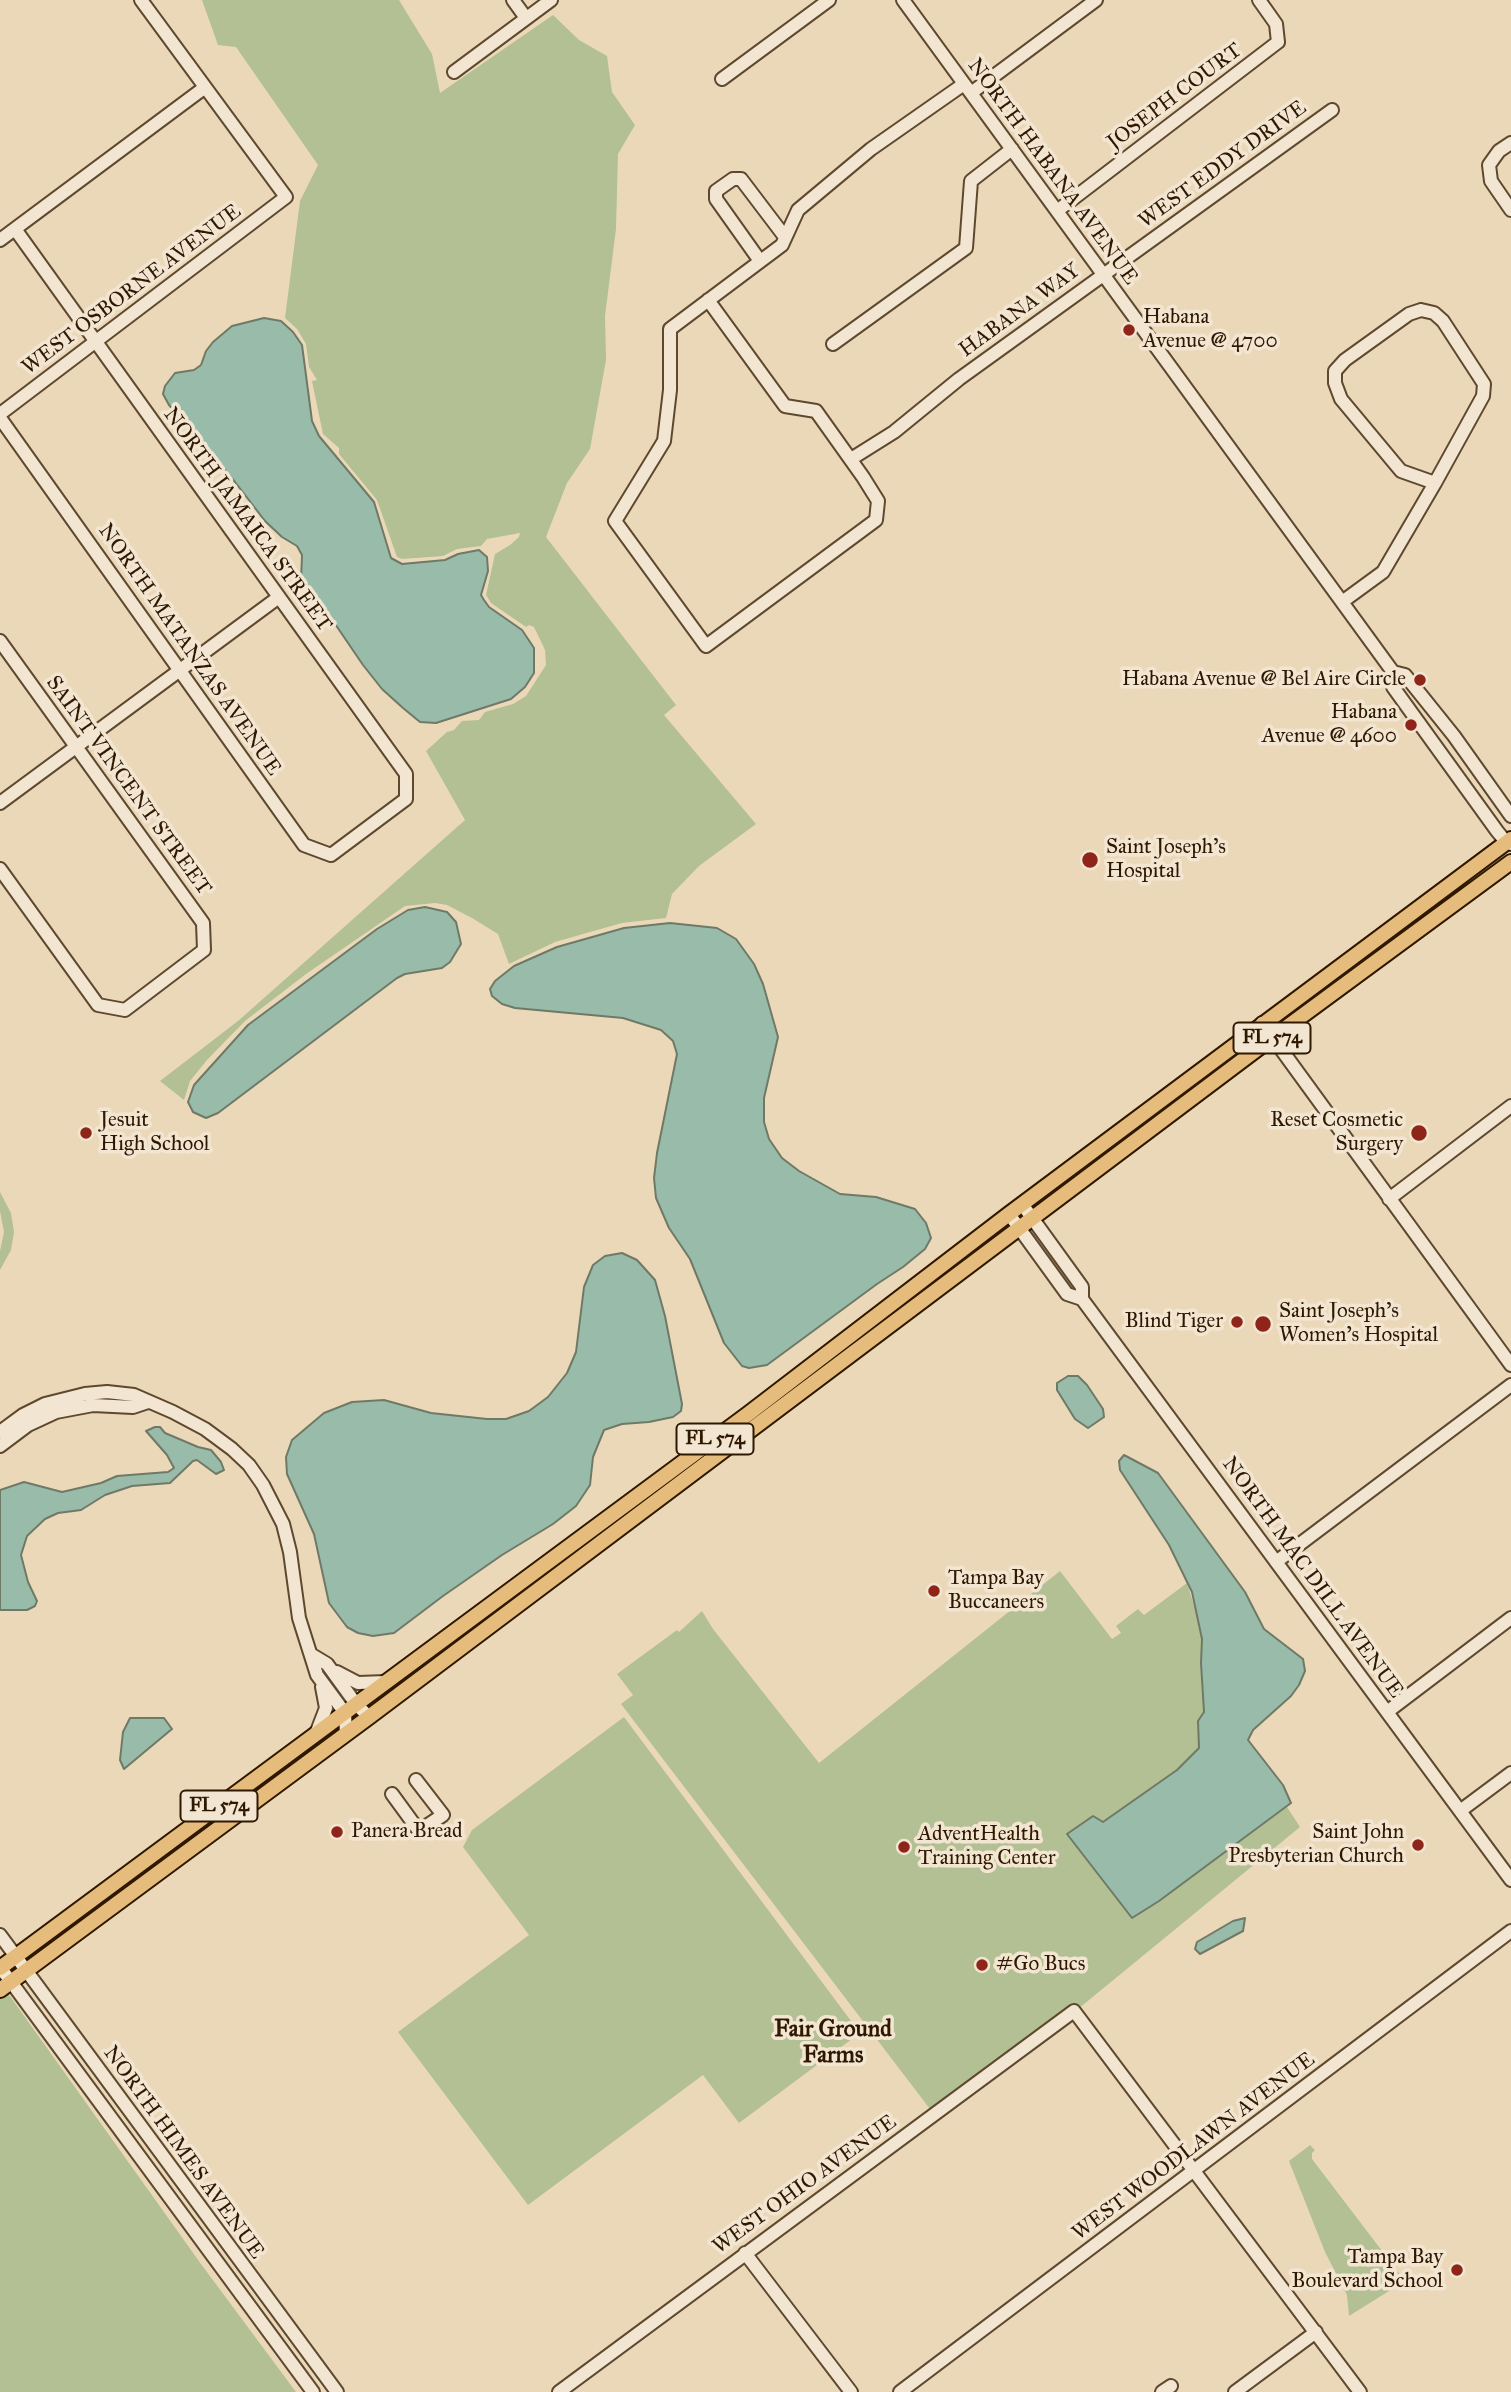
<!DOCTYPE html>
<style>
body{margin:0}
canvas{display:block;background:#ebd8b9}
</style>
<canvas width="1511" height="2392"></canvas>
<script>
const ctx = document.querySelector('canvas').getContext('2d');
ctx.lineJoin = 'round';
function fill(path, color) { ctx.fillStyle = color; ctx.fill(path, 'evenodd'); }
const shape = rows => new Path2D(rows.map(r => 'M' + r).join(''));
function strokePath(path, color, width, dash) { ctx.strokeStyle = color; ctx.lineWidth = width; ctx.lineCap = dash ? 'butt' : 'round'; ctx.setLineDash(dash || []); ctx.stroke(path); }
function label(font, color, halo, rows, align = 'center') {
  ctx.font = font + ' "IM FELL Great Primer",serif'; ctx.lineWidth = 7; ctx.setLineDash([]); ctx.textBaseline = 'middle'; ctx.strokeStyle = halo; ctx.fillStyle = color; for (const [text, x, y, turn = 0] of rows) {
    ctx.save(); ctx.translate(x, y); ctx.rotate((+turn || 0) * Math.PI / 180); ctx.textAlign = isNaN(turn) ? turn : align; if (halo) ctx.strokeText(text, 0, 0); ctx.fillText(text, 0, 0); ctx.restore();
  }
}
const green = shape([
 [202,0,399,0,432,54,440,93,553,15,579,40,607,56,612,92,635,125,618,154,616,229,605,316,606,360,590,449,567,483,546,537,676,705,664,715,756,824,699,866,672,894,666,918,622,923,590,932,555,942,509,964,498,934,472,918,447,905,435,903,405,906,306,974,245,1021,207,1060,190,1081,184,1100,160,1081,238,1021,465,820,426,751,447,732,454,730,462,721,479,720,485,712,513,704,526,696,546,665,545,650,534,627,529,625,526,627,491,603,486,595,495,554,510,545,519,537,520,533,487,539,481,546,457,549,443,556,402,559,397,557,377,500,339,454,339,448,323,434,312,381,317,380,309,367,306,344,297,329,285,318,300,201,318,165,236,47,218,45],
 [0,1192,11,1213,14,1232,11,1250,0,1270,0,1251,4,1232,0,1211],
 [1060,1571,1112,1639,1121,1633,1116,1626,1138,1609,1144,1615,1187,1583,1198,1618,1202,1639,1201,1663,1204,1713,1198,1721,1199,1748,1177,1770,1103,1822,1093,1816,1132,1918,1159,1901,1287,1807,1300,1827,1078,2009,1074,2003,930,2109,621,1704,633,1695,617,1674,677,1630,679,1632,702,1611,713,1629,819,1763],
 [624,1717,860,2033,739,2123,703,2075,528,2205,398,2032,529,1935,463,1847,472,1830],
 [7,1992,201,2264,296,2392,0,2392,0,1997],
 [1310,2145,1315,2150,1312,2153,1312,2159,1405,2281,1349,2316,1347,2295,1325,2252,1289,2161]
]);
const water = shape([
 [264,318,281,321,293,332,302,345,312,421,319,436,374,502,391,558,402,564,445,560,458,554,479,550,487,557,488,571,481,595,484,600,489,607,522,630,534,648,534,673,525,687,511,699,436,723,420,722,403,708,382,689,363,665,331,618,301,581,302,555,297,546,282,537,265,521,235,482,169,405,163,394,165,386,175,373,194,370,201,365,206,351,213,342,232,326,264,318],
 [425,907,447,912,456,922,461,944,450,962,442,968,405,974,397,978,218,1113,206,1118,193,1112,188,1102,194,1085,248,1025,377,929,408,910,425,907],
 [670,923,717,928,736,939,754,964,763,984,778,1037,764,1098,764,1122,769,1139,782,1158,799,1171,840,1194,876,1197,915,1209,926,1223,931,1238,925,1249,903,1267,877,1284,767,1365,749,1368,742,1366,724,1343,690,1259,669,1228,656,1198,654,1178,657,1153,677,1054,673,1041,661,1030,623,1018,515,1008,502,1004,492,996,490,989,495,981,514,966,557,947,624,928,670,923],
 [622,1253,637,1260,655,1280,665,1316,682,1404,681,1411,673,1417,649,1422,622,1424,604,1430,593,1457,590,1485,576,1506,553,1524,502,1555,443,1596,394,1633,373,1636,358,1633,347,1627,329,1603,314,1534,287,1474,286,1457,292,1440,324,1413,352,1402,384,1400,431,1413,487,1419,506,1419,529,1411,548,1397,567,1373,576,1352,584,1287,593,1265,605,1256,622,1253],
 [1068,1376,1078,1376,1087,1385,1103,1409,1104,1417,1088,1428,1075,1419,1057,1390,1057,1383,1068,1376],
 [155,1427,160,1427,165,1433,198,1447,211,1450,221,1462,224,1470,216,1474,197,1460,193,1461,170,1483,132,1486,105,1495,81,1510,58,1513,45,1519,27,1536,21,1555,28,1582,37,1601,35,1606,27,1610,0,1610,0,1490,24,1482,62,1492,101,1483,117,1476,168,1472,174,1468,167,1455,146,1431,155,1427],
 [1124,1455,1158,1473,1245,1592,1264,1629,1303,1659,1305,1671,1299,1685,1291,1696,1253,1730,1248,1740,1283,1785,1291,1803,1159,1901,1132,1918,1067,1834,1093,1816,1103,1822,1177,1770,1199,1748,1198,1721,1204,1712,1201,1663,1202,1639,1192,1592,1169,1545,1120,1470,1119,1461,1124,1455],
 [130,1718,164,1718,172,1729,124,1769,120,1760,123,1732,130,1718],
 [1245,1918,1243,1931,1200,1954,1195,1949,1197,1942,1233,1921,1245,1918]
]);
const minor = shape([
 [513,0,526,18],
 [903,0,1342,602,1393,672,1393,687,1497,831,1506,842,1511,844],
 [454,72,551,0],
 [722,79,829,0],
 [971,93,1096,0],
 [1511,143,1499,151,1489,165,1491,181,1511,210],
 [1057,211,1278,42,1276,24,1259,0],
 [0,240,204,88],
 [760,261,716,199,716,191,733,179,741,179,785,237],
 [708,300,785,406,816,411,863,477,878,501,876,520,706,646,615,521,664,441,670,390,670,329,782,245,798,210,871,149,964,84],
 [1421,310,1434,313,1443,321,1484,384,1483,396,1435,483,1401,471,1341,399,1335,383,1335,371,1345,360,1409,314,1421,310],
 [833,344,966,248,971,181,1012,149],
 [0,414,286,197,141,0],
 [0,418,304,845,331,855,406,799,406,774,15,229],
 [851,459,894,432,959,379,1332,110],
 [1342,602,1383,572,1435,483],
 [0,641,203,923,204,950,125,1010,98,1005,0,869],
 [1393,672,1405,675,1454,736,1511,816],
 [0,803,279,597],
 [1262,1023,1511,1365],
 [1389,1199,1511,1106],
 [1022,1204,1082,1287,1082,1299],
 [1009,1214,1067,1294,1082,1299,1511,1880],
 [0,1432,23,1415,45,1404,85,1394,107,1392,134,1395,173,1412,205,1429,232,1449,249,1465,263,1485,283,1524,290,1552,299,1618,317,1675,345,1713,346,1734],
 [0,1446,28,1425,56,1412,93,1405,133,1407,148,1402],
 [1276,1562,1511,1385],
 [312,1655,327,1664,356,1704,369,1717],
 [337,1672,358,1683,386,1682],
 [1387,1712,1511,1618],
 [316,1734,326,1708,322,1687],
 [392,1794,419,1831,443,1815,416,1780],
 [1460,1811,1511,1773],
 [0,1935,337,2392],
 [0,1967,313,2392],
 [745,2253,851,2392],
 [559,2392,1074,2011,1360,2392],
 [900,2392,1511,1931],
 [1162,2392,1171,2386],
 [1235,2392,1316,2332]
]);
const major = shape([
 [0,1968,748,1414,1009,1214,1511,839],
 [0,1990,369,1717,1272,1038,1511,862]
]);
const markers = [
 [1129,330,7,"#8f2418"],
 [1420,680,7,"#8f2418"],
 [1411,725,7,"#8f2418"],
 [1090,860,9,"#8f2418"],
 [86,1133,7,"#8f2418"],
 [1419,1133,9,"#8f2418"],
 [1237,1322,7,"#8f2418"],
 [1263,1324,9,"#8f2418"],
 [934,1591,7,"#8f2418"],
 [337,1832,7,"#8f2418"],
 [1418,1845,7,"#8f2418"],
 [904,1847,7,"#8f2418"],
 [982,1965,7,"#8f2418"],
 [1457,2270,7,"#8f2418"]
];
const shields = [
 [1272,1038,77],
 [715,1439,77],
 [219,1806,77]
];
const shieldNames = [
 ["FL 574",1272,1038],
 ["FL 574",715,1439],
 ["FL 574",219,1806]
];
const streetNames = [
 ["JOSEPH COURT",1175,97,-37],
 ["WEST EDDY DRIVE",1223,165,-36],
 ["NORTH HABANA AVENUE",1052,172,54],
 ["WEST OSBORNE AVENUE",132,290,-37],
 ["HABANA WAY",1020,311,-36],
 ["NORTH JAMAICA STREET",247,520,54],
 ["NORTH MATANZAS AVENUE",189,650,55],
 ["SAINT VINCENT STREET",128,786,54],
 ["NORTH MAC DILL AVENUE",1312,1578,54],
 ["WEST WOODLAWN AVENUE",1194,2147,-37],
 ["NORTH HIMES AVENUE",183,2153,54],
 ["WEST OHIO AVENUE",805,2185,-36]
];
const poiNames = [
 ["Habana",1143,318],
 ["Avenue @ 4700",1143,342],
 ["Habana Avenue @ Bel Aire Circle",1406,680,"right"],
 ["Habana",1397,713,"right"],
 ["Avenue @ 4600",1397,737,"right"],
 ["Saint Joseph's",1106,848],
 ["Hospital",1106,872],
 ["Jesuit",100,1121],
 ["High School",100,1145],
 ["Reset Cosmetic",1403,1121,"right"],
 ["Surgery",1403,1145,"right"],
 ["Saint Joseph's",1279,1312],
 ["Women's Hospital",1279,1336],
 ["Blind Tiger",1223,1322,"right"],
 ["Tampa Bay",948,1579],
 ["Buccaneers",948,1603],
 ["Panera Bread",351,1832],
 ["Saint John",1404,1833,"right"],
 ["Presbyterian Church",1404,1857,"right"],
 ["AdventHealth",918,1835],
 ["Training Center",918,1859],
 ["#Go Bucs",996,1965],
 ["Tampa Bay",1443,2258,"right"],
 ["Boulevard School",1443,2282,"right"]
];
const neighbourhoodNames = [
 ["Fair Ground",833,2030],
 ["Farms",833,2056]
];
fill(green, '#b2c094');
fill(water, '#9ba');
strokePath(water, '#6f7a66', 2);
strokePath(minor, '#5e482e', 16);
strokePath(major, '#2f1800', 18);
strokePath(minor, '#f2e6d2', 12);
strokePath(major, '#e6bc7c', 14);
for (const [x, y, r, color] of markers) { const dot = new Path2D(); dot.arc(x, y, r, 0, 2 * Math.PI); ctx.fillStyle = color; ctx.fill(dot); strokePath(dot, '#f2e6d2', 2.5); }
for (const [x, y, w] of shields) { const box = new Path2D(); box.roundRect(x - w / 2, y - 15.5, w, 31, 5); ctx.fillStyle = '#f2e6d2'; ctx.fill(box); strokePath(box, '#2f1800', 2); }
label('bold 19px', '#2f1800', null, shieldNames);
label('21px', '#2f1800', '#f2e6d2', streetNames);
label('21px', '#2f1800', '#f2e6d2', poiNames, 'left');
label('bold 23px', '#2f1800', '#f2e6d2', neighbourhoodNames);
</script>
